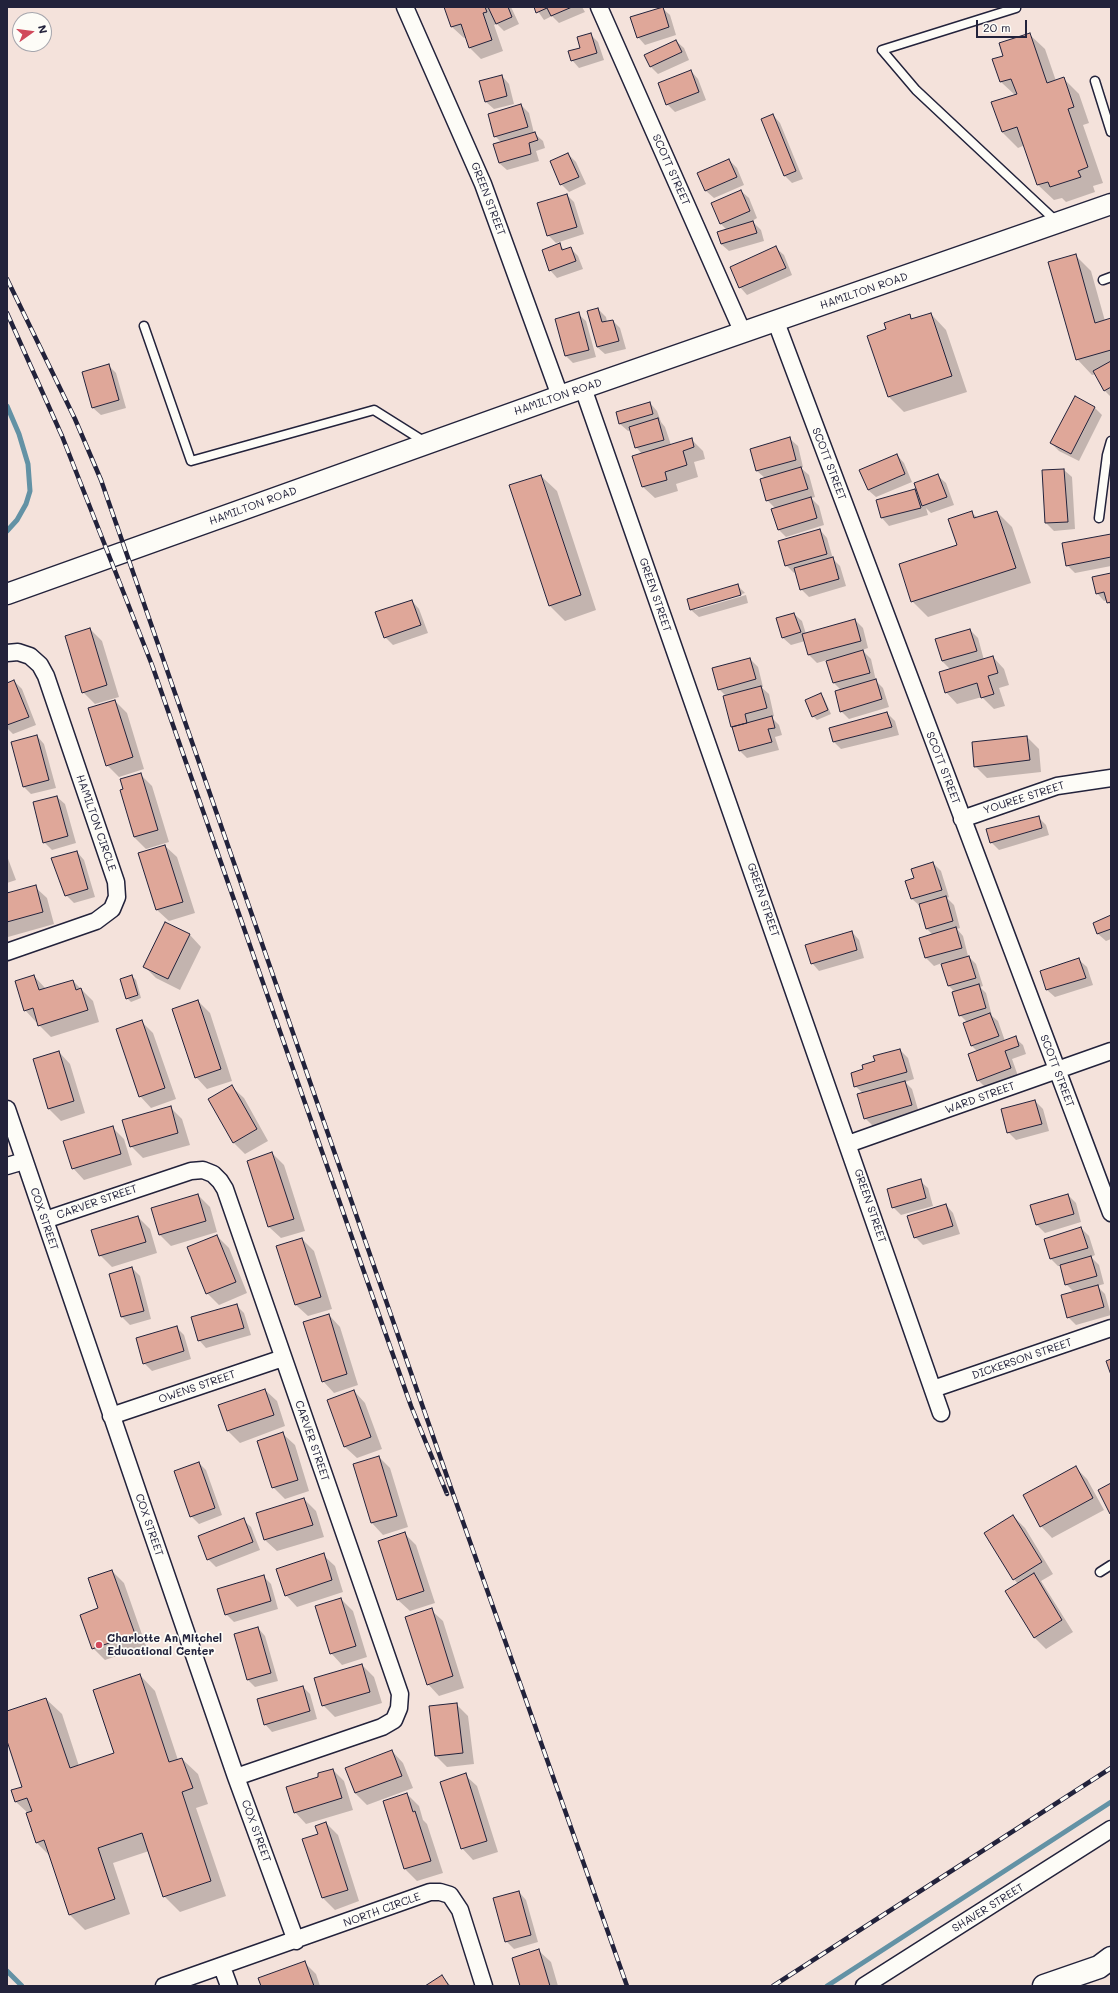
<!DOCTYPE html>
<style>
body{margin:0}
#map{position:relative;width:1118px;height:1993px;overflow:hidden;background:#f4e2db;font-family:Mali,sans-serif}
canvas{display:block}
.frame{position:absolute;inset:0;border:8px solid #22223b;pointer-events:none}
.north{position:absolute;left:12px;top:12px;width:40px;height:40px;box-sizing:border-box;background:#fdfcf7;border:1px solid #a5a5ac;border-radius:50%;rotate:76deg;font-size:11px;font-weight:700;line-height:16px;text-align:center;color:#22223b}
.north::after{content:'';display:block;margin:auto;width:14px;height:18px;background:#d1495b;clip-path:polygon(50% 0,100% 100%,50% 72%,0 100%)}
.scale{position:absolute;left:976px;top:20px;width:51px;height:18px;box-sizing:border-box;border:2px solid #22223b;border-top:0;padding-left:5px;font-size:12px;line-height:14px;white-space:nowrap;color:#22223b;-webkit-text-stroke:3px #fdfcf7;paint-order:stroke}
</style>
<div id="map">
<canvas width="1118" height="1993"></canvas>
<div class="frame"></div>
<div class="north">N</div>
<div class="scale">20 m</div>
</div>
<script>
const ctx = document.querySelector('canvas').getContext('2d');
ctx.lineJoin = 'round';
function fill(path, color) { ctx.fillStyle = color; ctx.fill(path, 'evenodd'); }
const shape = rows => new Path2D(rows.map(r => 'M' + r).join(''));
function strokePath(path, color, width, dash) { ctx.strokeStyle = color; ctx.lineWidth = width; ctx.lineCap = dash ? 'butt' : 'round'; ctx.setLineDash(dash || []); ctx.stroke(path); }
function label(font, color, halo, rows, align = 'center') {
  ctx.font = font + ' Mali,sans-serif'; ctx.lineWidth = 3.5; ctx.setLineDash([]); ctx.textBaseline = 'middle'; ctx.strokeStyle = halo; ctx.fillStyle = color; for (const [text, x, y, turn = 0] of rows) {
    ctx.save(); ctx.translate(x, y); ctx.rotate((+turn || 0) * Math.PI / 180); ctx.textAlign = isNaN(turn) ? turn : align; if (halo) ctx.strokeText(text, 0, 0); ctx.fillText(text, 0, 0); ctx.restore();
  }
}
const shadow = shape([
 [445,7,511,7,519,24,504,31,497,24,494,25,503,51,481,59,469,47,466,37,464,38,452,27],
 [535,7,582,7,585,12,559,23,552,16,544,20],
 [662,8,670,15,676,35,645,45,638,37],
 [590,34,598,42,604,60,579,68,572,60],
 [1029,34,1045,49,1056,81,1063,78,1079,94,1089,123,1083,125,1103,183,1093,186,1095,192,1066,202,1062,198,1054,200,1038,185,1025,145,1018,148,1002,132,993,103,1015,95,1001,82,994,60,1005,56],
 [676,41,684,48,689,60,658,74,651,67,645,55],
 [691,71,698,79,706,100,675,112,667,104],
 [502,76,509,84,514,104,494,109,486,102],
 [521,105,529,113,534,133,543,141,545,148,536,151,539,161,507,170,499,163,502,143,495,136],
 [773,115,780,123,803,179,792,183,784,175],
 [568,154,576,162,586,184,569,192,561,184],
 [729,160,737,168,744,185,714,198,706,191,699,173],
 [741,191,749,198,757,218,752,221,761,230,764,241,729,251,721,244,727,230,721,224],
 [567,195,574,202,584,234,556,243,548,235],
 [559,245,565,250,570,248,578,256,583,269,557,278,550,270],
 [776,248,784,255,792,275,747,295,740,287],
 [1075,255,1091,271,1105,321,1111,320,1111,397,1105,391,1096,374,1092,375,1077,359],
 [598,309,606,317,607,322,613,321,620,328,626,349,605,354,597,347],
 [578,314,586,321,596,357,573,363,566,356],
 [931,314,946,330,967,392,904,412,889,397,888,330,909,316,913,320],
 [108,365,116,373,126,408,101,415,93,408],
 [650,403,657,411,661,422,665,427,671,445,691,439,703,451,705,459,694,462,698,477,676,484,678,491,655,498,643,487,634,457,642,454,636,447,631,430,628,431,620,424],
 [1095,408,1102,415,1079,461,1059,451,1051,443],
 [790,439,798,446,803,467,801,468,809,475,815,497,811,498,819,506,824,525,786,537,778,529,775,508,767,500,765,478,757,471],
 [897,455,904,463,912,482,876,497,868,490],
 [1064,470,1072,477,1075,529,1054,531,1046,523,1043,471],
 [541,476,557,491,596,610,565,621,549,605],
 [938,476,946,483,954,505,931,513,926,508,928,515,889,526,882,518,877,501,915,490,919,494],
 [997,512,1012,527,1031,583,928,617,912,601,958,546,972,513,978,518],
 [820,530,827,538,833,559,840,566,846,586,809,597,801,589,796,572,794,573,786,565],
 [1111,535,1111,566,1075,573,1067,565],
 [1111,574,1111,606,1107,600,1104,601,1097,593],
 [737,585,745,593,695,608,695,610,746,595,748,603,699,617,691,610],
 [412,601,419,609,428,633,393,645,385,637],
 [794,614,802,621,806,634,855,620,863,628,868,648,862,650,871,659,876,681,883,688,889,707,849,719,841,711,841,690,834,683,827,660,817,663,809,655,805,641,791,645,783,638],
 [90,629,102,641,119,697,95,704,83,692],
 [970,630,978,638,984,660,993,657,1004,669,1009,685,999,688,1005,706,994,709,982,697,957,704,946,692,951,670,942,661],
 [750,659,758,667,763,687,761,687,769,694,774,716,771,717,779,725,782,735,775,737,779,750,747,758,740,751,724,697,726,696,719,689],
 [14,681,22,689,36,725,13,734,7,728,7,684],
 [821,694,824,698,831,714,817,720,813,716],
 [115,701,127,713,144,769,119,777,107,765],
 [887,713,895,721,899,735,841,749,833,741],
 [37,736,44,744,56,788,31,794,24,787],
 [1027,737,1039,749,1041,772,987,778,975,766],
 [140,774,152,786,169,842,146,849,134,837,124,789],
 [57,797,65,804,76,843,52,850,44,842],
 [1038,817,1046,825,1049,835,999,850,991,842],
 [165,846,177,857,195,913,169,921,157,910,139,854],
 [77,852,84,860,95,897,74,903,66,895],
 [7,856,16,880,7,883],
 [933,863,941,871,949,897,947,898,954,905,960,928,957,929,963,936,968,956,976,964,983,986,980,987,986,993,992,1016,998,1021,1005,1041,1015,1038,1023,1045,1026,1054,1012,1059,1018,1076,986,1088,978,1080,977,1051,972,1046,964,1023,967,1022,960,1015,955,992,949,986,942,963,934,966,926,958,920,939,933,935,926,928,920,906,912,899,915,878],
 [35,887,47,898,54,924,8,937,7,895],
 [1111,916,1111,939,1106,941,1098,934,1094,923],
 [852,932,859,940,864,958,819,971,812,963],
 [190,935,201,947,180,990,156,978,144,966],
 [1079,960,1087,967,1093,985,1055,997,1047,990],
 [34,976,46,989,73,981,93,1001,99,1022,51,1037,39,1025,38,1021,36,1022,25,1010],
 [132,976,136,980,141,998,131,1002,127,998],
 [198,1001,210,1013,232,1081,207,1089,196,1077],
 [142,1022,153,1033,176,1099,151,1108,140,1096],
 [900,1050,908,1058,914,1079,905,1082,912,1089,919,1113,873,1126,865,1118,863,1093,855,1086,864,1070],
 [59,1052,70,1064,85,1113,61,1121,49,1109,34,1059],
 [232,1087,244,1098,268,1141,245,1154,233,1142],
 [1035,1101,1043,1109,1049,1131,1016,1140,1008,1132],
 [170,1107,182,1119,190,1145,143,1158,131,1146],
 [112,1127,124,1139,132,1165,84,1180,73,1168],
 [272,1153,284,1165,305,1231,281,1238,269,1227,248,1161],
 [920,1181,928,1188,933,1206,901,1215,893,1207],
 [198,1195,210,1207,217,1232,171,1246,159,1234],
 [1068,1195,1076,1203,1081,1222,1045,1233,1037,1225,1032,1206],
 [946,1205,953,1213,960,1234,923,1245,915,1237],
 [138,1217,150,1229,157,1253,112,1267,100,1255],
 [1081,1228,1089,1236,1095,1255,1091,1257,1099,1265,1104,1284,1097,1286,1105,1294,1111,1315,1076,1325,1068,1317,1074,1292,1066,1284,1061,1266,1058,1266,1051,1259],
 [217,1236,229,1248,247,1293,219,1305,207,1293],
 [302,1239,314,1251,332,1309,308,1316,296,1305,278,1247],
 [132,1268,140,1276,151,1319,130,1325,122,1317,110,1274],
 [236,1305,244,1313,251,1335,206,1348,199,1340],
 [329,1315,340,1327,358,1385,334,1393,323,1381],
 [176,1327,184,1335,191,1359,152,1371,144,1363],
 [265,1390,277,1401,285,1426,240,1443,228,1431,219,1406],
 [354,1391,365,1403,382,1449,357,1458,345,1447,328,1400],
 [283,1434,295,1445,309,1491,285,1499,273,1487],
 [379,1457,390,1468,408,1527,383,1535,372,1523,354,1464],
 [199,1463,206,1470,222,1515,199,1524,191,1516],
 [1075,1467,1087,1479,1104,1510,1052,1538,1041,1526],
 [304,1499,316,1511,324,1537,277,1551,265,1540,257,1514],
 [1013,1516,1025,1528,1053,1574,1041,1581,1073,1632,1046,1649,1034,1637,1018,1584,1014,1579],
 [243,1520,251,1527,260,1550,216,1567,208,1559],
 [405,1534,416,1545,435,1603,410,1611,398,1600],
 [323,1555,335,1566,343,1592,297,1607,286,1595],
 [112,1571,124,1583,146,1646,105,1660,93,1648,100,1609],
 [263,1576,271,1584,278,1609,234,1622,226,1614],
 [341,1599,353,1611,367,1657,342,1665,331,1653],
 [431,1610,443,1621,464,1688,439,1696,428,1684],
 [258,1628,265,1636,278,1681,255,1687,247,1679],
 [362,1665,374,1677,382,1703,335,1717,323,1705],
 [140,1675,155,1691,178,1760,182,1759,198,1774,208,1804,196,1808,226,1896,180,1912,164,1896,149,1851,113,1863,130,1914,85,1930,69,1914,50,1856,37,1843,28,1813,16,1802,13,1791,24,1787,7,1738,7,1712,46,1699,62,1714,79,1766,115,1754],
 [303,1687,310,1694,317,1719,272,1732,265,1724],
 [456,1704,468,1716,474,1764,447,1767,436,1756],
 [392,1751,403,1763,413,1788,367,1805,355,1793,346,1768],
 [333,1770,344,1781,353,1810,306,1824,295,1812,320,1777],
 [465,1775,477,1786,498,1852,473,1860,462,1848],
 [407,1794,419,1806,423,1820,427,1824,443,1873,417,1881,405,1869,384,1801],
 [326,1823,338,1835,359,1901,335,1910,323,1898,304,1839,319,1834],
 [519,1892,526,1900,538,1942,514,1949,506,1941],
 [539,1951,551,1962,558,1986,521,1986],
 [304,1962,316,1974,320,1986,262,1986],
 [442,1976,451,1986,427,1986]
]);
const stream = shape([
 [7,406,19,434,28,464,30,491,26,504,17,520,7,531],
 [7,1971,22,1986],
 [827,1986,1111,1802]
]);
const building = shape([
 [444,7,485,7,487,12,483,13,492,40,469,48,461,24,451,27,444,7],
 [488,7,508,7,512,17,496,24,488,7],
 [534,7,572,7,551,16,547,8,536,13,534,7],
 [663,7,669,27,637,38,630,17,663,7],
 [591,33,597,53,571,61,568,51,580,48,577,37,591,33],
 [1030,33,1047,83,1064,77,1074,107,1068,109,1088,167,1078,171,1081,177,1050,187,1048,182,1037,185,1017,127,1002,132,991,102,1017,94,1011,79,1000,82,992,59,1003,56,999,43,1030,33],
 [676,40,682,52,650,67,644,55,676,40],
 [691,70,699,92,666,105,658,83,691,70],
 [502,75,507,96,485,102,479,81,502,75],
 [521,104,528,127,494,137,488,114,521,104],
 [773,114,796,171,784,176,761,119,773,114],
 [535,132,538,140,529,143,531,154,499,163,493,144,535,132],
 [568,153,579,177,560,185,550,161,568,153],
 [729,159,737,177,705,191,697,173,729,159],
 [741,190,750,211,720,224,711,203,741,190],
 [567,194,577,227,547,236,537,203,567,194],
 [753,221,757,233,721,244,717,232,753,221],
 [560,243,562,250,571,247,576,261,549,271,542,250,560,243],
 [776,246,786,268,739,288,730,267,776,246],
 [1076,254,1095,323,1111,318,1111,350,1076,360,1048,262,1076,254],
 [598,308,602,322,613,320,619,341,597,347,587,311,598,308],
 [579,312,589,350,565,356,555,319,579,312],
 [931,313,952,376,888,397,867,336,886,329,884,323,910,314,911,319,931,313],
 [1111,361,1111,387,1104,391,1093,371,1111,361],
 [109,364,119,400,92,408,82,372,109,364],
 [1075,396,1095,407,1071,454,1050,443,1075,396],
 [650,402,653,414,619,424,616,412,650,402],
 [658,418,664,440,635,448,629,427,658,418],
 [790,437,796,460,756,471,750,449,790,437],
 [692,438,694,447,683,451,687,465,665,472,667,480,642,487,632,456,692,438],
 [897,454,905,474,868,490,859,470,897,454],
 [801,467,808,489,766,501,760,479,801,467],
 [1064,469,1068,522,1045,523,1042,470,1064,469],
 [938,474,947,497,922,506,914,483,938,474],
 [541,475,581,595,549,606,509,485,541,475],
 [915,489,921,508,881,518,876,500,915,489],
 [811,497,817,518,778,530,771,509,811,497],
 [972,511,974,518,997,511,1016,568,911,602,899,564,957,545,948,519,972,511],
 [820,529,827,554,785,566,778,541,820,529],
 [1111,534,1111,557,1066,566,1062,543,1111,534],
 [833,557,839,579,800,590,794,568,833,557],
 [1111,573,1111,602,1107,603,1104,592,1096,594,1092,577,1111,573],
 [738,584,741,595,690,610,687,599,738,584],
 [412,600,421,625,384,638,375,612,412,600],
 [794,613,801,632,782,638,776,618,794,613],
 [855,619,861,641,808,655,802,634,855,619],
 [90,628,107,685,82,693,65,636,90,628],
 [970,629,977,651,942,661,935,639,970,629],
 [863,650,870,673,833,683,826,661,863,650],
 [993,656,998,673,988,676,994,694,981,698,977,683,945,693,939,672,993,656],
 [750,658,756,679,718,690,712,668,750,658],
 [876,679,882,699,840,712,835,691,876,679],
 [14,680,29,717,7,725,7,683,14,680],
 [761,686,767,708,745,714,747,723,731,727,723,696,761,686],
 [821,693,828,710,812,717,805,700,821,693],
 [115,700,133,757,106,766,88,708,115,700],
 [887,712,892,727,833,742,829,728,887,712],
 [772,716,775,728,768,729,772,742,739,751,732,727,772,716],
 [37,735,49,780,23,787,11,742,37,735],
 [1027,736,1030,760,974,767,972,742,1027,736],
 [141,773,158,830,134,837,120,790,123,789,120,779,141,773],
 [57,796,68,836,43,843,33,802,57,796],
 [1039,816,1042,828,990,843,986,829,1039,816],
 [165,845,183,902,156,910,138,853,165,845],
 [77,851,88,889,65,896,51,858,77,851],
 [933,862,942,890,911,899,905,881,914,878,911,869,933,862],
 [36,885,43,912,7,922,7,893,36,885],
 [946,896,953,921,926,929,919,904,946,896],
 [1111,915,1111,929,1097,934,1093,923,1111,915],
 [165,922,190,934,168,979,143,967,165,922],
 [956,927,962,948,925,958,919,938,956,927],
 [852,931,857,950,811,964,805,945,852,931],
 [969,956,976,978,948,986,941,964,969,956],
 [1079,958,1086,978,1046,990,1040,971,1079,958],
 [34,975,39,990,73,980,76,990,81,988,88,1010,38,1026,33,1008,24,1011,15,981,34,975],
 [132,975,138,995,126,999,120,979,132,975],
 [979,984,986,1008,959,1016,952,992,979,984],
 [198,1000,221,1069,195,1078,172,1009,198,1000],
 [990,1013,999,1036,971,1046,963,1023,990,1013],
 [142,1020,165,1088,139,1097,116,1029,142,1020],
 [1016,1036,1019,1046,1005,1051,1011,1068,977,1081,968,1054,1016,1036],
 [900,1049,907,1072,854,1087,851,1073,863,1069,862,1065,875,1061,873,1056,900,1049],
 [59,1051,74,1101,48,1109,33,1059,59,1051],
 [905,1081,912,1105,864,1119,857,1094,905,1081],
 [232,1085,257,1129,233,1143,208,1099,232,1085],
 [1035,1100,1042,1124,1007,1133,1001,1109,1035,1100],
 [171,1106,178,1133,130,1147,122,1120,171,1106],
 [113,1126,121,1154,72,1169,63,1141,113,1126],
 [272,1152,294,1219,268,1227,247,1161,272,1152],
 [921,1179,926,1198,892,1208,887,1189,921,1179],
 [198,1194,206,1221,159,1235,151,1208,198,1194],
 [1068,1194,1074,1214,1036,1225,1030,1205,1068,1194],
 [946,1204,953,1226,914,1238,907,1216,946,1204],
 [138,1216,146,1242,99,1256,91,1230,138,1216],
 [1081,1227,1088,1248,1050,1259,1044,1239,1081,1227],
 [217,1235,236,1282,206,1294,187,1247,217,1235],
 [302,1238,321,1297,295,1305,276,1246,302,1238],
 [1091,1256,1097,1276,1065,1285,1060,1265,1091,1256],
 [132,1267,144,1311,121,1317,109,1274,132,1267],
 [1098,1285,1104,1307,1067,1318,1061,1295,1098,1285],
 [237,1304,244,1328,198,1341,191,1317,237,1304],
 [329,1314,347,1374,322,1382,303,1322,329,1314],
 [177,1326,184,1351,143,1364,136,1338,177,1326],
 [1111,1359,1111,1375,1106,1361,1111,1359],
 [265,1389,274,1415,227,1431,218,1405,265,1389],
 [354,1390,371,1437,344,1447,327,1400,354,1390],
 [283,1432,298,1480,272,1488,257,1441,283,1432],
 [379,1456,397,1516,371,1523,353,1464,379,1456],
 [199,1462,215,1508,190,1517,174,1471,199,1462],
 [1076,1466,1093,1498,1040,1527,1023,1495,1076,1466],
 [1111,1483,1111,1514,1110,1514,1098,1490,1111,1483],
 [304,1498,313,1525,264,1540,256,1513,304,1498],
 [1013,1515,1042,1562,1013,1580,984,1533,1013,1515],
 [244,1518,253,1542,207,1560,198,1536,244,1518],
 [405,1532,424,1591,397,1600,378,1541,405,1532],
 [324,1553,332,1580,285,1596,276,1569,324,1553],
 [112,1570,135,1634,92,1649,80,1615,98,1608,88,1578,112,1570],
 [1034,1573,1062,1620,1034,1638,1005,1591,1034,1573],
 [264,1575,271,1601,225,1615,217,1589,264,1575],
 [341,1598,356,1646,330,1654,315,1606,341,1598],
 [432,1608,453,1676,427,1685,405,1617,432,1608],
 [258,1627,271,1673,247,1680,234,1634,258,1627],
 [362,1664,370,1692,322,1706,314,1678,362,1664],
 [140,1674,169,1762,182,1758,193,1788,182,1792,211,1881,163,1897,142,1833,98,1848,115,1899,69,1915,44,1840,36,1843,26,1813,32,1811,27,1798,15,1802,11,1790,22,1787,7,1741,7,1711,46,1698,70,1768,114,1753,93,1690,140,1674],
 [303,1686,310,1711,264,1725,257,1699,303,1686],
 [457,1703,463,1753,435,1756,429,1706,457,1703],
 [392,1750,402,1776,355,1793,345,1768,392,1750],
 [333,1769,342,1798,294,1813,286,1787,318,1777,318,1773,333,1769],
 [466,1773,487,1841,461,1849,440,1782,466,1773],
 [407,1793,413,1812,415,1811,431,1861,404,1869,383,1801,407,1793],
 [326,1822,348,1890,322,1898,302,1839,318,1834,315,1826,326,1822],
 [519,1891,531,1935,505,1942,493,1898,519,1891],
 [539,1949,550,1986,520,1986,512,1958,539,1949],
 [305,1961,314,1986,261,1986,258,1978,305,1961],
 [442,1975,449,1986,425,1986,442,1975]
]);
const service = shape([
 [1016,8,882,50,916,90,1057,222],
 [1095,81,1111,132],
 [1103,280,1111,277],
 [144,326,191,461,374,410,425,442],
 [1099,518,1107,455,1111,441],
 [1100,1572,1111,1565]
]);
const minor = shape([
 [405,7,483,184,560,396],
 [599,7,743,333],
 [776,322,1111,1213],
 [583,388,941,1413],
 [7,653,18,652,30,656,40,665,46,676,116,882,117,897,112,909,96,921,7,952],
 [962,819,1057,786,1111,778],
 [7,1109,145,1513,236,1777,296,1941],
 [848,1144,1111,1051],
 [7,1166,24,1161],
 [45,1220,191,1171,203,1170,213,1174,220,1181,225,1189,400,1694,399,1708,394,1720,382,1727,236,1777],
 [933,1389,1111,1328],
 [111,1416,283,1358],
 [222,1967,229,1986],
 [164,1986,430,1892,440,1892,450,1895,460,1910,484,1986],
 [864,1986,1111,1829]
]);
const tertiary = shape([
 [7,594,560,396,1111,204]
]);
const primary = shape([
 [1044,1986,1099,1967,1111,1958]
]);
const rail = shape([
 [7,279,75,419,101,480,451,1488,627,1986],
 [7,313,62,436,152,665,392,1352,411,1406,447,1494],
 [773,1986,1111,1768]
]);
const markers = [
 [99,1645,4,"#d1495b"]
];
const streetNames = [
 ["SCOTT STREET",671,170,66],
 ["GREEN STREET",488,199,69],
 ["HAMILTON ROAD",864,291,-19],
 ["HAMILTON ROAD",558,397,-19],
 ["SCOTT STREET",829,464,69],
 ["HAMILTON ROAD",253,506,-20],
 ["GREEN STREET",655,595,71],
 ["SCOTT STREET",943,768,69],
 ["YOUREE STREET",1024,798,-18],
 ["HAMILTON CIRCLE",96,823,71],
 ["GREEN STREET",763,900,71],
 ["SCOTT STREET",1057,1071,69],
 ["WARD STREET",980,1098,-20],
 ["CARVER STREET",97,1202,-19],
 ["GREEN STREET",870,1206,71],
 ["COX STREET",44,1219,71],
 ["DICKERSON STREET",1022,1359,-19],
 ["OWENS STREET",197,1387,-19],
 ["CARVER STREET",312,1441,71],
 ["COX STREET",149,1525,71],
 ["COX STREET",256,1831,70],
 ["SHAVER STREET",988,1908,-32],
 ["NORTH CIRCLE",382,1910,-20]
];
const poiNames = [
 ["Charlotte An Mitchel",107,1639],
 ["Educational Center",107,1652]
];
fill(shadow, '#0003');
strokePath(stream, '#6392a5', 5);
fill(building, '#dfa799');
strokePath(building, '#22223b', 1);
strokePath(service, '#22223b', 11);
strokePath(minor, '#22223b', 19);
strokePath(tertiary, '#22223b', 23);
strokePath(primary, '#22223b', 25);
strokePath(service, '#fdfcf7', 8);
strokePath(minor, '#fdfcf7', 16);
strokePath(tertiary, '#fdfcf7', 20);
strokePath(primary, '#fdfcf7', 22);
strokePath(rail, '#22223b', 4.5);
strokePath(rail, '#fdfcf7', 3, [9]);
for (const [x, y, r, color] of markers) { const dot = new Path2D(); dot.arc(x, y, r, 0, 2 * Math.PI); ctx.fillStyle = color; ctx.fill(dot); strokePath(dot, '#fdfcf7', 1.5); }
label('11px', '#22223b', '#fdfcf7', streetNames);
label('bold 11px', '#22223b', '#fdfcf7', poiNames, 'left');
</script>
